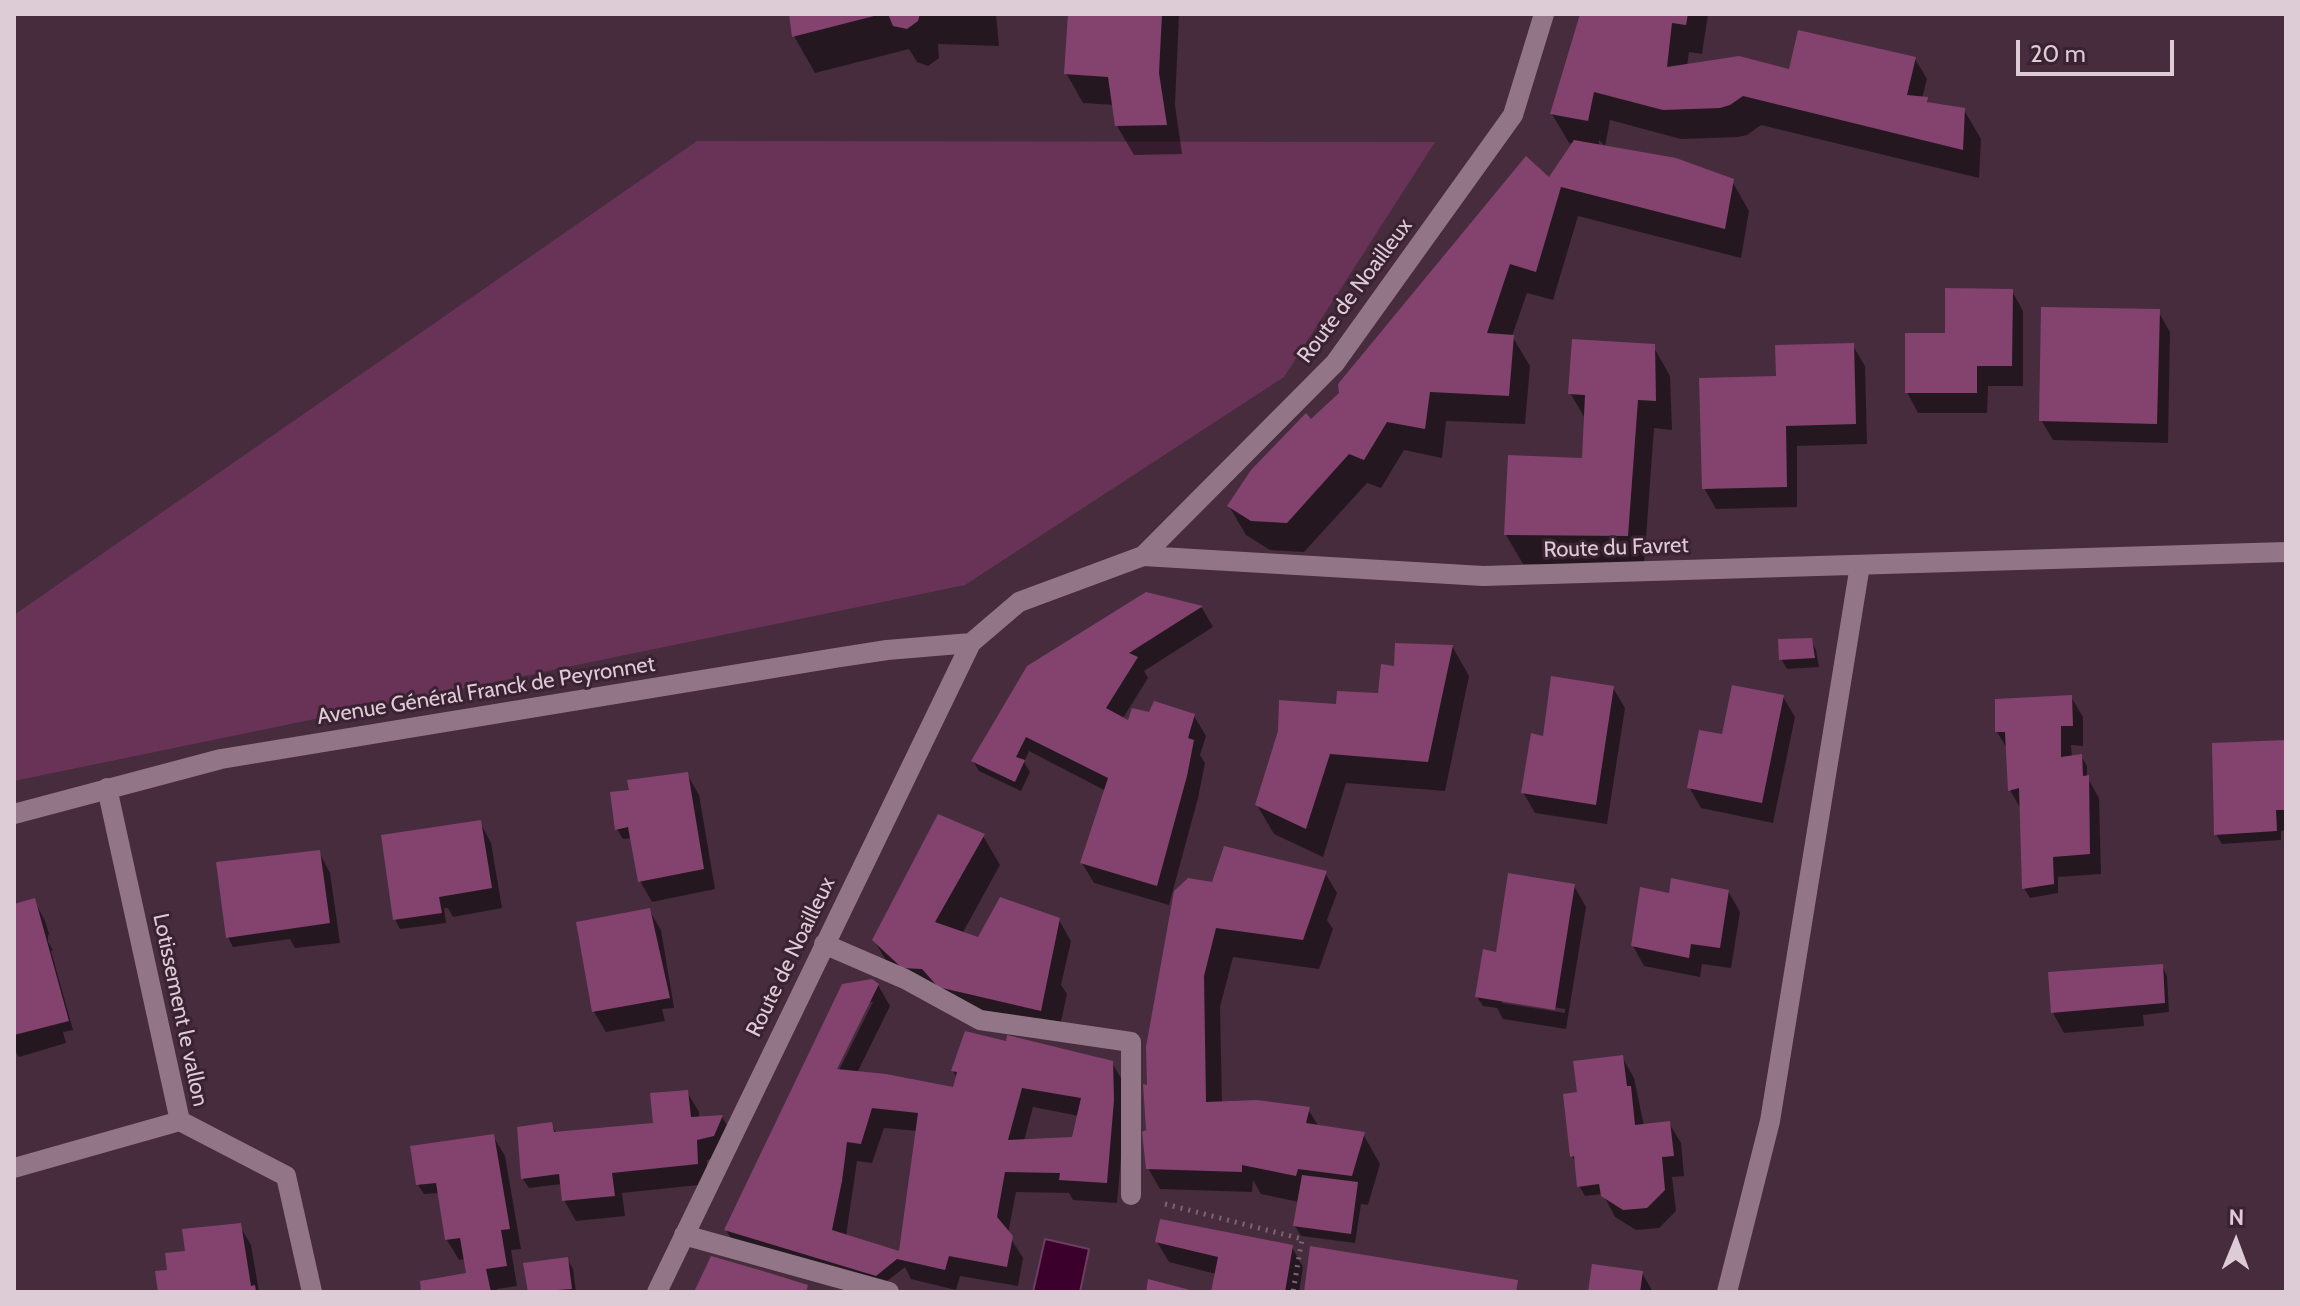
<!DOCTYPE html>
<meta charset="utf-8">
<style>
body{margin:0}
#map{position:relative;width:2300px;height:1306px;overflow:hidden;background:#462c3d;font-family:Cabin,sans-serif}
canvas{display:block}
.frame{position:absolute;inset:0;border:16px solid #ddccd6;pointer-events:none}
.north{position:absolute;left:2196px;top:1202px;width:80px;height:80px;-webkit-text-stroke:6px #3b2232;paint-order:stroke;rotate:1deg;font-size:22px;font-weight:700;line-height:32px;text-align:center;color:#ddccd6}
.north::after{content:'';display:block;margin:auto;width:28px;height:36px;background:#ddccd6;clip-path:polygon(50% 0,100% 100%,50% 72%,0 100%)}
.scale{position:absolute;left:2016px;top:40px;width:158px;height:36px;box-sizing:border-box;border:4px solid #ddccd6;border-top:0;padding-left:10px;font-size:24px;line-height:28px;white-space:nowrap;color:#ddccd6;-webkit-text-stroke:6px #3b2232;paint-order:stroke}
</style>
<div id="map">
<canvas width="2300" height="1306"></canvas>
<div class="frame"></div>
<div class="north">N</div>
<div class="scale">20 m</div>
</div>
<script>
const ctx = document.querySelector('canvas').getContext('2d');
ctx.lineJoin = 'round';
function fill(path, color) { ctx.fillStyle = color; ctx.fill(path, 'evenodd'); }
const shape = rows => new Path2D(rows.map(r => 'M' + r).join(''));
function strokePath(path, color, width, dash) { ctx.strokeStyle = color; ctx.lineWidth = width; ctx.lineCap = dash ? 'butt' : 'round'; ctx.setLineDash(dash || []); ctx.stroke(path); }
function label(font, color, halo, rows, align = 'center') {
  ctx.font = font + ' Cabin,sans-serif'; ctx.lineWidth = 6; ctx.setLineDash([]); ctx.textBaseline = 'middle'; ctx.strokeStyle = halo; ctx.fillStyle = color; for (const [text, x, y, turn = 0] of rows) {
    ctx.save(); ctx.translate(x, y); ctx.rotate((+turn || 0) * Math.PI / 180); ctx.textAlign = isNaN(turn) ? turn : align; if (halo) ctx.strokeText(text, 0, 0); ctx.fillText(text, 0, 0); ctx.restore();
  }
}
const green = shape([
 [697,141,1435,142,1284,377,965,585,14,781,14,615]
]);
const water = shape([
 [1045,1239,1089,1249,1080,1292,1033,1292,1045,1239]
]);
const shadow = shape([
 [791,14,996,14,999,46,938,44,939,58,928,66,917,62,909,49,815,73,794,36],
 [1070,14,1179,14,1175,105,1182,154,1134,155,1117,126,1114,105,1083,103,1066,73],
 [1582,14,1708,14,1702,54,1689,52,1687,66,1791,70,1915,59,1927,79,1922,99,1926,99,1929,104,1964,110,1981,139,1979,178,1761,125,1747,135,1738,137,1681,139,1610,120,1605,146,1599,140,1599,147,1732,181,1749,211,1741,258,1578,216,1553,300,1527,293,1512,336,1530,366,1525,424,1446,421,1442,458,1404,450,1381,488,1367,483,1304,552,1270,550,1246,535,1229,506,1550,180,1574,144,1569,143,1552,114],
 [2012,291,2023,311,2023,386,1988,386,1987,413,1918,413,1907,392,1947,335],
 [2158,311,2170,332,2168,443,2053,440,2041,420],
 [1653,346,1670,376,1672,430,1654,428,1644,565,1523,564,1506,535,1584,460,1586,420,1570,393],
 [1853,346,1865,366,1867,444,1797,446,1797,507,1716,509,1704,488,1778,378],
 [1147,594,1202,608,1213,627,1144,671,1148,678,1123,718,1130,721,1148,714,1194,716,1206,736,1200,755,1205,763,1198,798,1169,905,1094,883,1082,863,1106,791,1029,751,1024,762,1030,772,1021,791,979,771,973,761],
 [1811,640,1816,650,1819,667,1787,669,1781,659],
 [1452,646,1469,676,1445,791,1346,783,1323,857,1274,834,1257,805,1338,706,1380,695,1396,668],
 [1613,688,1625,708,1607,824,1535,813,1523,792,1544,738],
 [1783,697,1795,717,1773,823,1701,808,1689,787,1723,736],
 [2071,697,2083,717,2083,746,2071,745,2072,758,2081,756,2087,766,2087,777,2099,798,2101,874,2058,877,2058,893,2030,898,2024,888,2022,811,2010,790,2008,750,1997,732],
 [2286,742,2286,830,2281,831,2281,840,2222,844,2216,834],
 [687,774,699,795,715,889,652,902,640,881,632,838,623,839,617,829,633,800],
 [480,822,491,843,502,908,453,917,448,908,444,908,446,923,400,929,395,919],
 [983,836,1000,865,962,934,983,941,1059,920,1071,941,1061,985,1067,994,1057,1040,957,1016,891,969,874,940],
 [319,852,330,873,340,943,295,948,290,939,233,947,228,937],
 [1325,873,1337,893,1327,920,1333,929,1319,969,1233,957,1220,1007,1222,1104,1308,1109,1319,1127,1363,1134,1380,1164,1368,1205,1361,1204,1355,1243,1301,1236,1295,1226,1299,1202,1261,1194,1253,1180,1252,1192,1160,1189,1148,1168,1149,1087,1213,884],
 [1574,886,1586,907,1566,1029,1503,1019,1497,1008,1483,1006,1477,997,1497,958],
 [1502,999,1565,1009,1565,1013,1502,1003],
 [1728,891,1740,912,1731,968,1702,964,1700,977,1644,966,1633,946,1671,895],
 [34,900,45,921,50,937,48,934,48,942,53,950,51,951,73,1030,63,1032,66,1043,19,1057,14,1049,14,906],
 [649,910,661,930,674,1008,662,1009,665,1021,606,1032,594,1012,590,982],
 [2162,966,2167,976,2169,1012,2143,1015,2144,1026,2064,1033,2053,1013],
 [878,985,890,1006,857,1073,955,1090,957,1079,953,1071,1112,1063,1124,1083,1124,1122,1117,1203,1073,1200,1069,1193,1016,1192,1008,1234,1023,1258,1018,1286,960,1276,956,1290,911,1279,905,1267,882,1285,738,1250,726,1230],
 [868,1002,873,1002,835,1078,831,1077],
 [1033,1107,1079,1116,1074,1139,1024,1141],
 [884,1128,918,1131,900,1253,846,1236,857,1161,872,1163],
 [1622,1057,1634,1078,1644,1126,1669,1123,1681,1143,1684,1176,1672,1177,1676,1211,1659,1228,1636,1230,1615,1217,1603,1194,1585,1196,1579,1186,1577,1164,1572,1156,1579,1094],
 [687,1092,699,1112,699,1118,722,1117,734,1137,725,1156,707,1160,708,1184,622,1193,625,1216,576,1221,564,1200,562,1184,529,1188,523,1179,551,1124,557,1134,655,1124],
 [493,1136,505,1156,521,1249,511,1250,517,1286,497,1289,497,1292,423,1292,468,1275,466,1259,459,1260,447,1240,439,1193,424,1194,418,1185],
 [239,1225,251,1245,259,1292,160,1292,169,1272,187,1253],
 [1157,1242,1291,1246,1303,1267,1299,1292,1213,1292,1216,1274,1169,1262],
 [567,1259,573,1269,576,1292,530,1292,526,1265],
 [1642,1273,1653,1292,1590,1292]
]);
const building = shape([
 [789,14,878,14,878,15,792,37],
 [888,14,920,14,918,21,907,29,893,26],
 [1068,14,1162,14,1159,73,1167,125,1115,126,1108,77,1064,74],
 [1580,14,1688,14,1686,25,1672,23,1667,67,1739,56,1789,69,1798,30,1916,57,1907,95,1928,97,1927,102,1965,108,1963,150,1743,96,1730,105,1720,108,1663,110,1594,92,1588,121,1550,114],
 [1574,140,1676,158,1734,179,1725,229,1561,187,1536,272,1510,264,1487,333,1514,335,1509,396,1430,392,1425,429,1387,422,1364,460,1349,454,1287,523,1251,521,1227,506,1251,470,1306,413,1311,419,1339,393,1338,384,1526,156,1549,177],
 [1945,288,2013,289,2012,366,1977,366,1977,393,1905,393,1905,333,1945,333],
 [2041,307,2160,309,2157,424,2039,421],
 [1572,339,1655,344,1656,401,1638,400,1628,536,1504,535,1508,455,1582,458,1585,395,1568,394],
 [1854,343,1856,424,1786,426,1787,487,1702,489,1699,378,1776,376,1775,345],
 [1146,592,1203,606,1129,653,1138,657,1106,708,1128,720,1132,708,1149,712,1154,701,1195,714,1188,738,1194,740,1187,776,1157,886,1080,863,1108,778,1026,737,1016,757,1025,760,1015,782,971,761,1027,666],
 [1812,638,1815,658,1779,660,1778,639],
 [1395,643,1453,645,1428,762,1330,754,1306,829,1255,805,1278,731,1279,700,1336,704,1337,691,1378,693,1381,664,1394,666],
 [1551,676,1614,686,1596,805,1521,793,1531,733,1543,736],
 [1732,685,1784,695,1762,803,1687,788,1699,730,1722,734],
 [2072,695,2073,726,2061,726,2061,757,2082,754,2083,776,2089,775,2090,854,2053,857,2054,884,2022,889,2019,788,2008,791,2005,732,1995,732,1995,699],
 [2286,740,2286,810,2276,810,2277,831,2214,835,2212,743],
 [688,772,704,869,638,882,628,827,615,830,610,792,629,790,627,780],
 [938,814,985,834,935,922,978,937,1000,897,1060,918,1041,1011,938,987,922,969,902,968,872,940],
 [481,820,492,888,439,897,442,913,393,920,381,835],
 [1224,846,1327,871,1303,940,1216,928,1204,976,1206,1102,1257,1100,1310,1107,1306,1123,1365,1132,1352,1176,1298,1169,1296,1176,1242,1165,1242,1172,1146,1169,1142,1132,1146,1130,1143,1084,1147,1085,1146,1047,1174,891,1188,878,1212,882],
 [320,850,330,923,226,938,216,862],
 [1508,873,1575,884,1555,1010,1475,997,1483,949,1496,952],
 [1671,878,1729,890,1720,948,1691,944,1689,958,1631,946,1640,887,1669,893],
 [35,898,69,1021,14,1035,14,904],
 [650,908,670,998,592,1012,576,922],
 [2163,964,2165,1003,2051,1013,2048,972],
 [872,979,879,984,837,1069,886,1074,953,1087,957,1072,951,1071,965,1031,1006,1041,1007,1035,1113,1061,1114,1100,1107,1183,1059,1180,1060,1173,1005,1172,997,1217,1013,1236,1007,1267,949,1256,945,1270,897,1259,876,1276,724,1230,842,984],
 [1022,1088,1081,1098,1072,1137,1008,1140],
 [872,1108,918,1113,899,1251,832,1230,842,1181,847,1142,861,1144],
 [1623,1055,1627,1086,1631,1086,1635,1125,1670,1121,1674,1156,1662,1157,1665,1190,1647,1208,1623,1210,1601,1196,1599,1184,1577,1187,1574,1156,1570,1157,1563,1094,1577,1092,1573,1061],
 [688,1090,691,1117,723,1115,714,1136,697,1140,698,1164,612,1173,615,1196,562,1201,559,1174,521,1179,517,1127,552,1122,554,1132,653,1123,650,1093],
 [494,1134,510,1229,501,1230,507,1266,486,1269,491,1292,421,1292,420,1281,466,1273,460,1238,445,1240,436,1183,416,1185,410,1146],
 [1302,1175,1358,1182,1351,1234,1293,1226],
 [1160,1219,1293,1245,1285,1292,1211,1292,1218,1257,1155,1242],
 [241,1223,251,1286,255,1285,256,1292,158,1292,155,1271,167,1270,165,1253,185,1251,182,1229],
 [1310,1246,1518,1280,1516,1292,1304,1292],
 [711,1256,763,1271,808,1285,806,1292,694,1292],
 [568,1257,572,1289,528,1292,523,1263],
 [1592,1264,1643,1271,1640,1292,1588,1292],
 [1148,1279,1194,1291,1194,1292,1146,1292]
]);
const path = shape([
 [1165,1204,1302,1239,1293,1292]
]);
const minor = shape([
 [1143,556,1335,363,1513,115,1544,14],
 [14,814,221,759,835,658,887,650,971,643],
 [824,944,905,979,980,1020,1131,1042,1131,1195],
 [180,1121,286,1176,312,1292],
 [14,1168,180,1121,107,788],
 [684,1235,889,1292],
 [657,1292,971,643,1019,602,1143,556,1483,576,2286,552],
 [1727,1292,1770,1121,1860,565]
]);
const streetNames = [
 ["Route de Noailleux",1355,291,-53],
 ["Route du Favret",1616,548,-2],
 ["Avenue Général Franck de Peyronnet",486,691,-9],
 ["Route de Noailleux",791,957,-64],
 ["Lotissement le vallon",180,1010,78]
];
fill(green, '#683357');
fill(water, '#3c002d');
strokePath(water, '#6c3d60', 2);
fill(shadow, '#0007');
fill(building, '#83436e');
strokePath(path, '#7c6573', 5, [2, 6]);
strokePath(minor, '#937588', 20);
label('22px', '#ddccd6', '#3b2232', streetNames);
</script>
